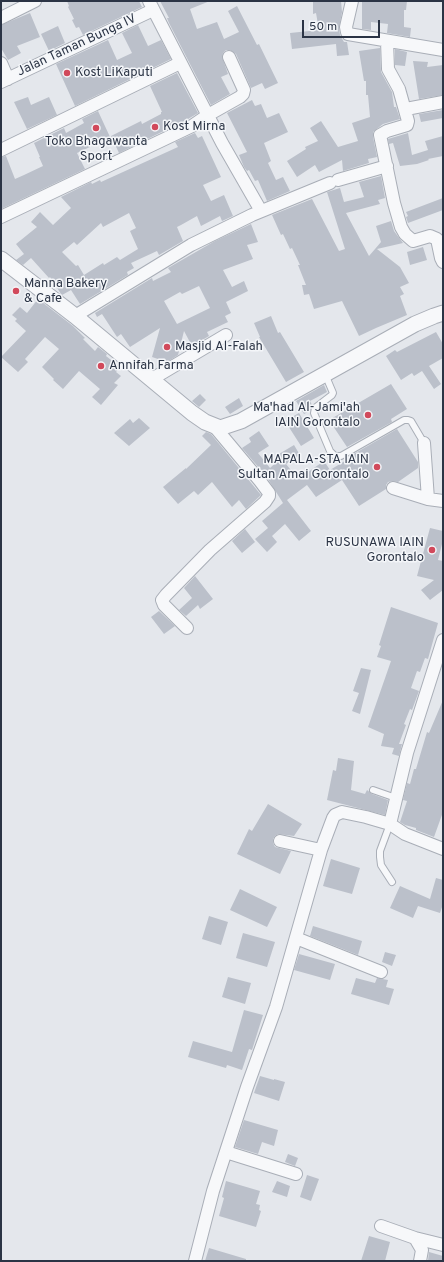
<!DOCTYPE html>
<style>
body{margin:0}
#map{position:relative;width:444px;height:1262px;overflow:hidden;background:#e4e7ec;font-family:Overpass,sans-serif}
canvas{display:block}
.frame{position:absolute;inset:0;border:2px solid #2b3445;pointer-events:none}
.scale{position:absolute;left:302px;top:20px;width:78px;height:18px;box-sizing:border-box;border:2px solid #2b3445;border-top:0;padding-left:5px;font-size:12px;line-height:14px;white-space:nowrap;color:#2b3445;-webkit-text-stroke:3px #f4f6f9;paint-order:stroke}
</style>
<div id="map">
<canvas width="444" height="1262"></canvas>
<div class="frame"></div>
<div class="scale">50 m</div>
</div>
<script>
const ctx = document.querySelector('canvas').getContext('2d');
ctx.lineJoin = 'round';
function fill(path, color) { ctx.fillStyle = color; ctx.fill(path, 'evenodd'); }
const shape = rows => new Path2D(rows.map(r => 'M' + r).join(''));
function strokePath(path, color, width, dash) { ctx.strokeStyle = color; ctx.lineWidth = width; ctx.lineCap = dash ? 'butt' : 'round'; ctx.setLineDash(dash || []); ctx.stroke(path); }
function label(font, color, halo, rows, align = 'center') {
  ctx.font = font + ' Overpass,sans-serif'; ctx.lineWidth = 3; ctx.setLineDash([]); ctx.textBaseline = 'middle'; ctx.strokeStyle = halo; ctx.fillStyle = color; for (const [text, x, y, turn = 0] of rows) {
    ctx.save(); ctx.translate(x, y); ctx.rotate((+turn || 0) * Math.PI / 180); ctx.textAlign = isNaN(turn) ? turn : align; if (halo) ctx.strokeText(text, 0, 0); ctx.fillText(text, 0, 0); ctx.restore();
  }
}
const building = shape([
 [67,1,139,1,142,7,83,35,79,27,76,28,72,20,74,19,68,7,69,6],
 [160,1,210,1,190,9,197,29,217,22,224,39,239,32,228,11,237,6,257,45,259,44,278,83,265,89,262,83,251,88,236,54,230,50,226,50,223,53,222,57,228,74,221,77,230,94,211,105,169,23,167,18,169,18],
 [313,1,341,1,342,12,339,28,340,35,344,42,347,42,349,55,337,56,336,44,292,49,290,33,319,30,316,13,313,14],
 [362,1,407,1,406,10,404,10,404,27,411,28,410,37,387,33,388,24,371,22,371,30,362,29],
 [30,13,40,37,17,46,21,53,8,60,1,48,1,25],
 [138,25,148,46,161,40,171,59,75,106,56,64,108,40,117,60,132,53,122,33],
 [58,26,65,43,49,51,41,34],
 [380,48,381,72,392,92,394,107,396,107,400,119,383,124,373,132,373,137,377,157,368,159,369,163,343,171,342,160,319,172,315,165,297,177,287,161,306,149,305,147,318,141,310,128,321,121,338,147,358,141,352,123,370,117,368,95,366,95,366,81,364,81,359,51],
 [395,49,407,52,405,66,395,65],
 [413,61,428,62,427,67,443,65,443,95,419,99],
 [177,73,198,113,188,119,119,153,111,136,141,121,142,124,161,114,161,112,162,112,150,86],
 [28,97,31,105,49,97,57,115,27,129,14,102],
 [252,100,255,106,261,104,267,118,279,113,288,132,264,143,271,161,268,163,276,180,283,177,290,191,267,201,258,180,255,181,249,170,247,171,244,167,239,155,247,152,227,113],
 [443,110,443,118,421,122,419,114],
 [98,111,110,137,89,146,90,147,77,153,85,169,1,209,1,157,6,156,15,179,24,175,43,166,39,157,40,157,34,143,64,128,66,133,84,123,82,119],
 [195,133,198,138,202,136,221,177,203,185,211,201,224,195,233,216,222,221,220,216,201,226,197,216,181,225,177,227,183,241,159,255,157,251,131,263,134,268,127,272,128,275,80,304,71,290,62,295,61,294,50,277,49,278,31,258,23,265,16,260,24,254,16,244,37,227,31,222,40,212,53,225,71,208,61,197,91,182,92,184,100,180,101,182,178,147,175,142],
 [129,213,136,228,130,231,138,249,120,260,117,257,104,265,103,263,84,275,78,265,76,266,62,252,74,242,77,245,101,223,103,227],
 [408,133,412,155,428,150,425,141,443,136,443,156,428,159,429,160,417,164,400,166,393,143,389,144,388,139],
 [381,176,385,198,378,200,380,204,346,213,369,256,381,242,376,226,391,221,394,231,403,243,377,249,400,267,409,283,400,287,404,294,400,296,407,315,376,328,359,336,342,301,314,309,309,294,304,295,302,285,306,285,298,265,300,265,292,248,290,249,283,234,281,235,272,215,312,199,339,251,345,249,327,192,340,188,344,202,364,197,359,182],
 [443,198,443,210,408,223,406,217,408,216,406,212],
 [251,224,258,242,247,245,253,259,223,270,232,287,244,281,248,291,226,302,231,313,225,316,228,322,207,332,209,336,192,346,184,331,178,355,167,362,152,357,160,328,130,347,121,334,117,337,102,314,97,317,95,313,152,278,153,281,171,272,168,268,215,241],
 [199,286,210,308,177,324,164,301,180,292,182,294],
 [423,247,427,260,410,265,407,252],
 [38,299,73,326,85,338,83,339,95,351,98,347,107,354,106,356,120,367,116,372,121,376,114,383,118,385,101,405,92,397,100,389,79,371,63,389,53,380,54,379,42,367,59,349,45,337,25,359,28,362,18,372,1,357,26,331,15,321,17,319,12,315,20,307,27,313],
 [271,316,278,333,280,332,304,372,286,382,259,337,260,337,254,323],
 [436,332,443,344,443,358,429,366,441,384,434,389,422,371,414,376,412,373,401,380,386,356,395,350,397,352],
 [391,384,407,409,391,419,392,422,347,447,329,420],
 [324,385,327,392,310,401,312,405,310,411,304,414,296,401],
 [200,394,206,400,199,407,192,401],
 [239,398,243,406,230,414,225,407],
 [299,413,314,438,301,446,285,421],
 [139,418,150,428,129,446,114,433,130,419,133,423],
 [397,429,418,462,418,468,398,482,392,481,388,482,386,485,386,489,359,506,342,480,316,497,307,485,287,500,311,531,299,541,285,524,272,536,277,542,267,552,255,539,268,528,262,521,283,503,266,476,242,448,251,442,249,438,259,431,269,446,258,453,270,468,281,458,279,454,294,445,300,455,286,464,298,479,324,461,330,470,353,456,352,455],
 [206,432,211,434,261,495,246,509,239,500,232,507,212,482,198,495,194,491,178,504,163,487,186,468,186,469,211,445,202,436],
 [430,528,443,531,443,540,438,560,443,561,443,590,430,600,421,590,434,580,417,576],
 [245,529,255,542,242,553,232,541],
 [195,576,213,599,200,609,198,605,186,616,179,610,192,598,184,588],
 [391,607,438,623,428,659,425,658,420,672,417,671,411,688,419,691,412,710,410,709,404,724,406,725,399,744,402,744,399,756,392,754,394,748,381,746,384,734,368,727,391,661,377,657,381,646,379,645],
 [159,611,175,626,164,634,151,617],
 [361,668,371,670,360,714,352,711,359,693,353,691],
 [443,700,443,812,434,837,416,830,416,828,405,825,400,822,407,801,403,800,407,783,410,784,414,769,416,769,427,732,429,733],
 [338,758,354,761,351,790,365,794,367,790,372,794,388,800,385,815,327,800,333,770,336,771],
 [268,804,302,824,294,836,278,834,275,836,273,839,273,843,275,847,291,851,280,874,237,854,249,829,252,831],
 [331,859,360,868,352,894,323,886],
 [436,878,443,880,443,904,440,913,418,906,413,918,390,908,400,886,430,899],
 [240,889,277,907,267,927,230,910],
 [209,916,228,922,221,945,202,939],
 [313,926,362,941,358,955,310,936],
 [243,933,275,942,267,967,236,958],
 [385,952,396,955,392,966,382,962],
 [299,954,335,964,330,980,294,970],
 [228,977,251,983,245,1004,222,997],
 [356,978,375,983,377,978,388,980,386,987,394,989,389,1005,351,994],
 [244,1010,263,1015,252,1050,249,1049,242,1070,227,1065,226,1068,188,1057,193,1041,232,1052],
 [260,1076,274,1080,274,1079,285,1082,279,1101,254,1093],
 [244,1120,278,1130,274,1146,262,1142,258,1154,235,1147],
 [288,1154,298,1158,295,1166,285,1162],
 [307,1175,319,1179,311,1201,300,1197],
 [226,1181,260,1191,256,1204,260,1205,259,1210,261,1211,256,1227,219,1216,224,1198,222,1197],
 [277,1181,290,1186,287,1197,272,1192],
 [369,1236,390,1242,385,1261,361,1261],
 [209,1248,246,1259,246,1261,205,1261],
 [429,1252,443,1256,443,1261,428,1261]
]);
const service = shape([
 [325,374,333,393,332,395,315,408,314,413,330,451,335,456,341,456,404,420,408,420,411,421,424,443],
 [373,790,396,798],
 [390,824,380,851,380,857,381,865,392,882]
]);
const minor = shape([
 [149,1,222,143,261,211],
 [352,1,346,27,347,32,348,34,443,50],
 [1,18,35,1],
 [387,41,388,69,399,89,408,121,407,125,387,131,380,135,394,203,401,227,405,234,413,241,430,236,437,239,441,258,443,262],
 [1,63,8,79],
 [1,82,153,10],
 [406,109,443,102],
 [1,150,180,63],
 [338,180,387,166],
 [1,217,192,126,208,115,240,97,243,94,244,90,229,57],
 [75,316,191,245,252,215,330,183],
 [152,379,226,335],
 [424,443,428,499],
 [393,488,428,499,443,501],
 [187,628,164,605,162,600,166,595,210,550,265,502,269,496,269,493,260,481,214,426],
 [390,824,407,753,443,640],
 [280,841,321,850],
 [296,938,381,972],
 [226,1152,296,1174],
 [381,1226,415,1238,443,1245],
 [415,1238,422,1250,420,1261],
 [195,1261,213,1191,247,1087,276,1007,321,850,333,818,335,815,342,812,366,817,390,824,405,834,443,849]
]);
const tertiary = shape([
 [1,259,75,316,192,413,205,422,220,428,241,421,415,324,434,316,443,313]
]);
const markers = [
 [67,73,4,"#d1495b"],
 [155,127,4,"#d1495b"],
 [96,128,4,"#d1495b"],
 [16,291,4,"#d1495b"],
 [167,347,4,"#d1495b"],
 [101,366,4,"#d1495b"],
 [368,415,4,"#d1495b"],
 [377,467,4,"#d1495b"],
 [432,550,4,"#d1495b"]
];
const streetNames = [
 ["Jalan Taman Bunga IV",77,46,-25]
];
const poiNames = [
 ["Kost LiKaputi",75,73],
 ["Kost Mirna",163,127],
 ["Toko Bhagawanta",96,142,"center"],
 ["Sport",96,157,"center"],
 ["Manna Bakery",24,284],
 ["& Cafe",24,299],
 ["Masjid Al-Falah",175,347],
 ["Annifah Farma",109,366],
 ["Ma'had Al-Jami'ah",360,408,"right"],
 ["IAIN Gorontalo",360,423,"right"],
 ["MAPALA-STA IAIN",369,460,"right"],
 ["Sultan Amai Gorontalo",369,475,"right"],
 ["RUSUNAWA IAIN",424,543,"right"],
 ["Gorontalo",424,558,"right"]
];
fill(building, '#bbc0ca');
strokePath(service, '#a9aeb7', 8);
strokePath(minor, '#a9aeb7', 14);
strokePath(tertiary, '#a9aeb7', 17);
strokePath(service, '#f7f8fa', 6);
strokePath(minor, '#f7f8fa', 12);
strokePath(tertiary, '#f7f8fa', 15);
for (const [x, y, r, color] of markers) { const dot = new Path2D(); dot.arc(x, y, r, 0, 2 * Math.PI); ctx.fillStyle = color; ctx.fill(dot); strokePath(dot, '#f4f6f9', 1.5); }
label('13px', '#2b3445', '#f4f6f9', streetNames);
label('13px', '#2b3445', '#f4f6f9', poiNames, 'left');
</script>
